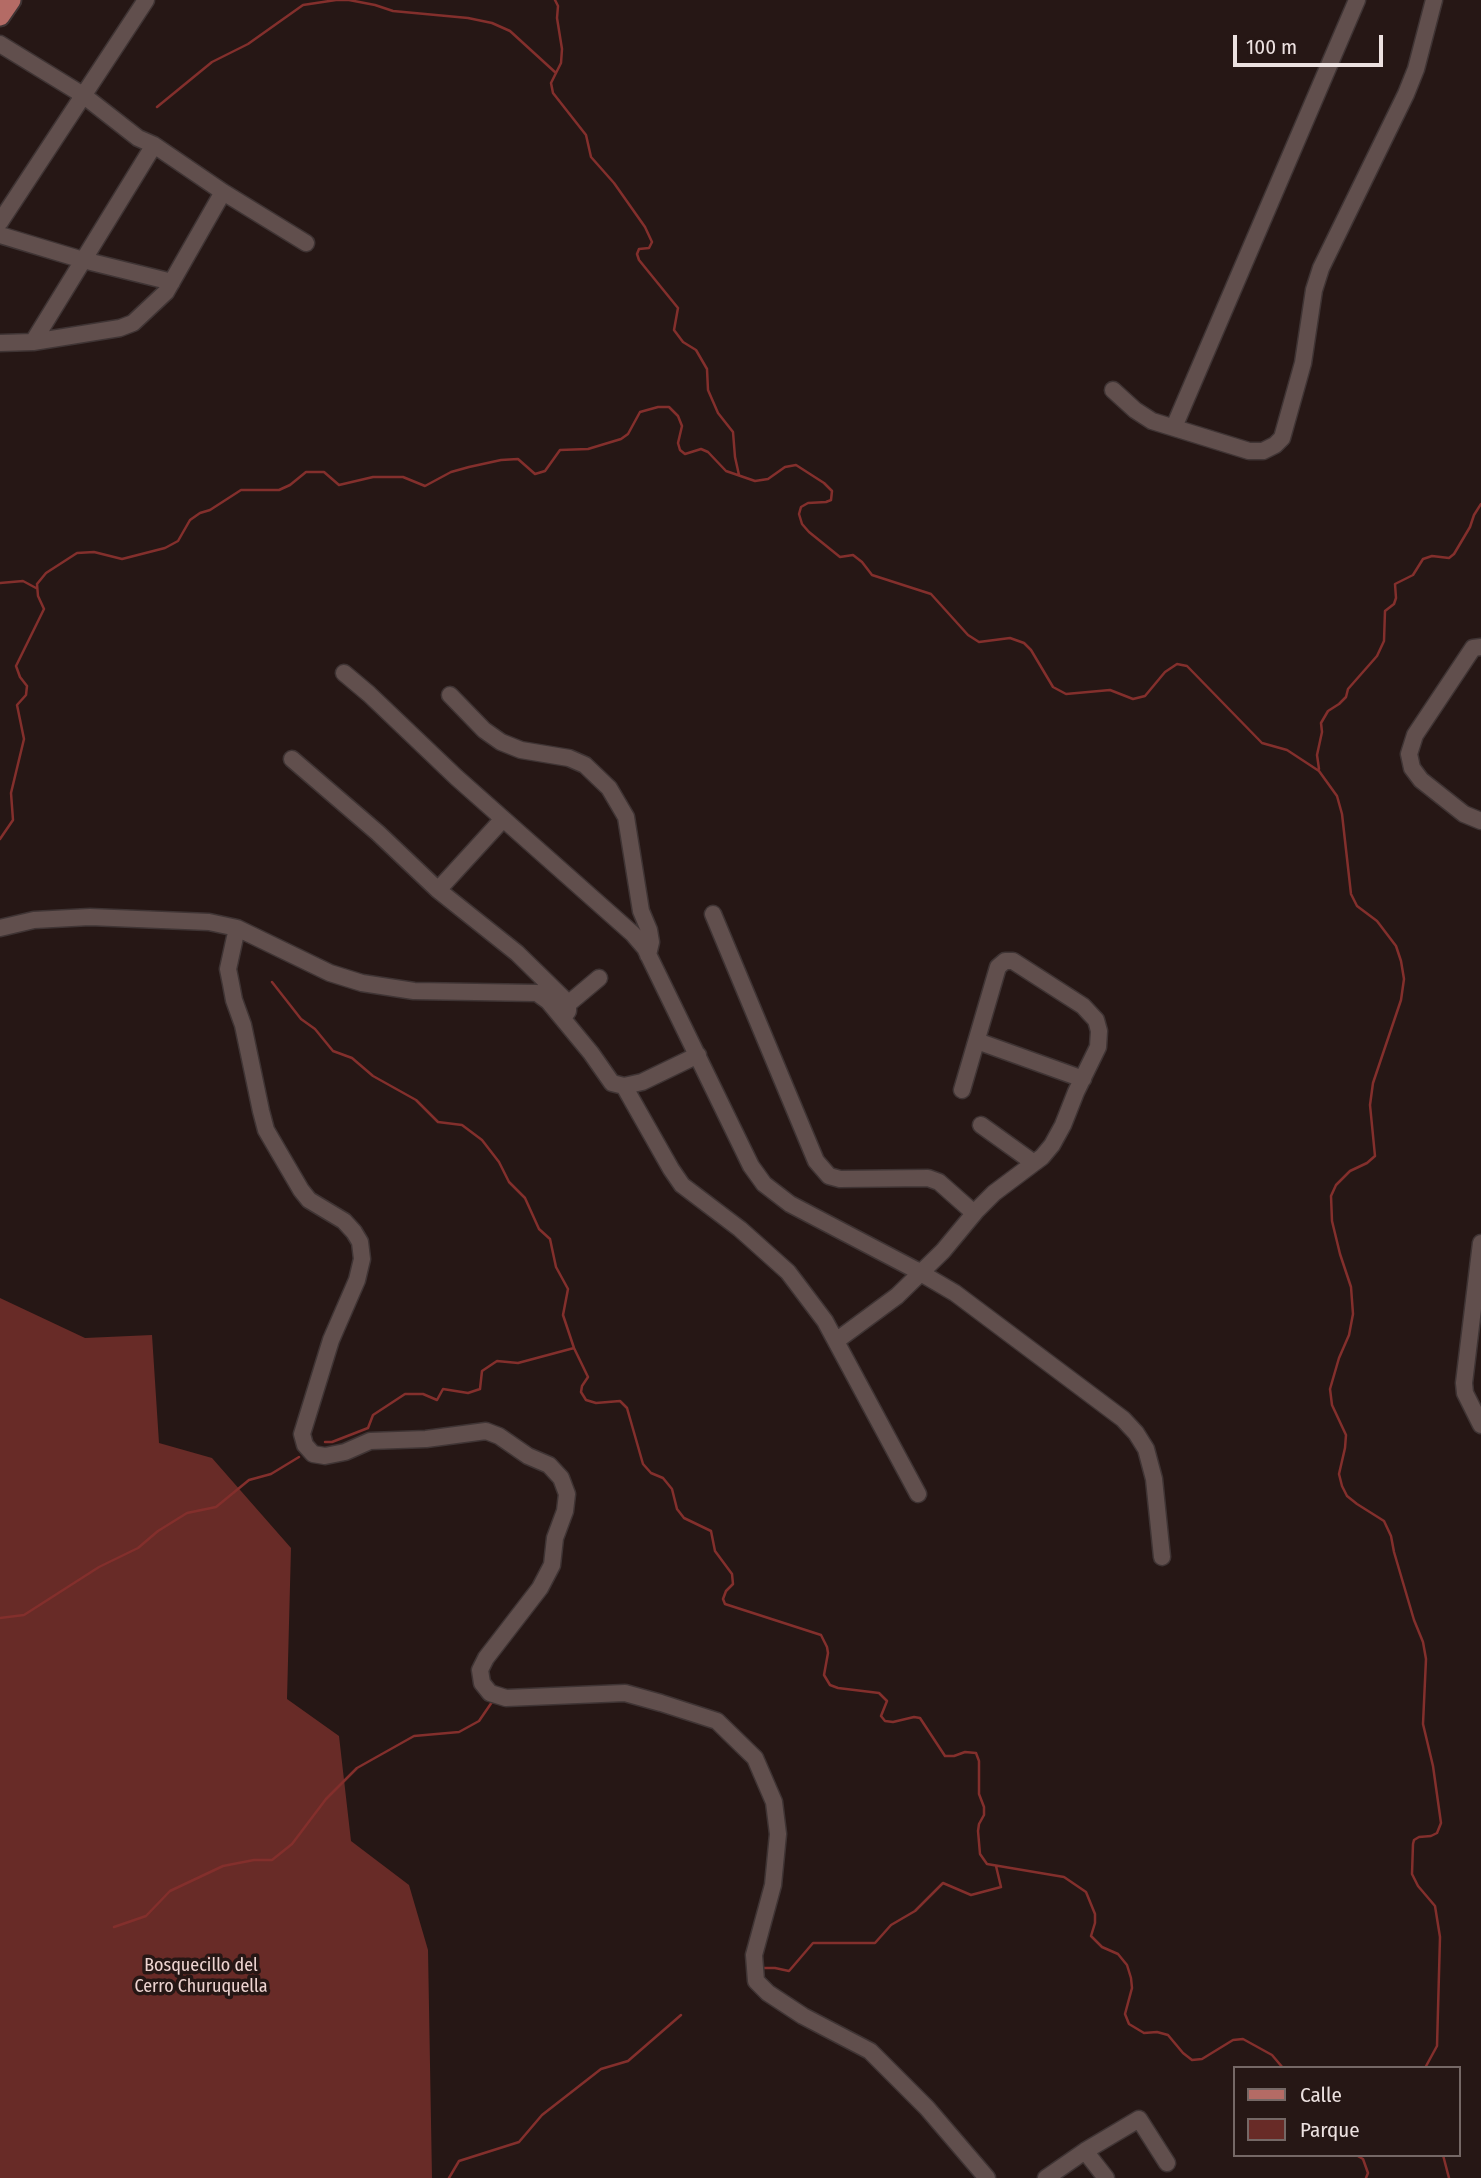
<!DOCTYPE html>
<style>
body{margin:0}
#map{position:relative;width:1481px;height:2178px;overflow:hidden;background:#261715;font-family:"Fira Sans Condensed",sans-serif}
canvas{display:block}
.legend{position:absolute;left:1233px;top:2066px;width:228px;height:91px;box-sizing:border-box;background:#261715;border:2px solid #756866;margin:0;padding:9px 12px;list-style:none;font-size:21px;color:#ece1e0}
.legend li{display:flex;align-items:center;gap:14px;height:35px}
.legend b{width:35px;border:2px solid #756866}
.scale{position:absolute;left:1233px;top:35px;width:150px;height:32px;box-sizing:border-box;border:4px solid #ece1e0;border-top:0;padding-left:9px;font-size:21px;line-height:24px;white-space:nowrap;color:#ece1e0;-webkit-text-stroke:5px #261715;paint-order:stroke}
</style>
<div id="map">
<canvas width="1481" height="2178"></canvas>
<ul class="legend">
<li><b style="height:9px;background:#b46b65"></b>Calle</li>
<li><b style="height:19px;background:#682b27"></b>Parque</li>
</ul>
<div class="scale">100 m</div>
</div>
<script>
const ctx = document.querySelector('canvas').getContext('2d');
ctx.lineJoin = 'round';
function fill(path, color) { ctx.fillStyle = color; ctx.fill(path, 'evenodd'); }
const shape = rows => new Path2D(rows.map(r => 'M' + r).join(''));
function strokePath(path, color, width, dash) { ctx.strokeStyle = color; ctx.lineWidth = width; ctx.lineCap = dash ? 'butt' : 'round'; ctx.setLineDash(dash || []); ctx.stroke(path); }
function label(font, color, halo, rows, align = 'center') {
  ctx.font = font + ' "Fira Sans Condensed",sans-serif'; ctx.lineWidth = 7; ctx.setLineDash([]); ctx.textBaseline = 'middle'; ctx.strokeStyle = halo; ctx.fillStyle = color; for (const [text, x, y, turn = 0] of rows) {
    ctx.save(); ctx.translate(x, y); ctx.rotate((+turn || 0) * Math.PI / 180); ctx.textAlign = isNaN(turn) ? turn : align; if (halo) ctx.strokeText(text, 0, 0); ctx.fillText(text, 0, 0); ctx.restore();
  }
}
const green = shape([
 [0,1298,85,1338,152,1335,159,1443,212,1458,291,1548,287,1699,339,1736,351,1841,409,1885,428,1950,432,2178,0,2178]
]);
const stream = shape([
 [555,0,558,6,557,18,562,49,561,63,551,83,553,93,586,135,591,157,614,183,645,227,652,242,649,248,639,249,637,254,639,260,678,308,674,330,683,342,696,350,707,369,708,390,718,413,733,432,735,457,739,475],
 [157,107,212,62,248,44,303,5,336,0,349,0,375,5,393,11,468,18,492,23,510,31,556,73],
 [0,583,23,581,36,588],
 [1319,769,1317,755,1322,732,1321,723,1328,711,1339,704,1346,697,1348,689,1377,656,1384,641,1385,611,1394,604,1396,598,1395,584,1413,575,1423,559,1432,556,1449,558,1454,554,1470,527,1474,515,1481,504],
 [0,839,13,820,11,793,24,739,17,705,26,695,27,686,20,677,16,666,44,609,38,596,37,584,46,573,77,553,94,552,122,559,165,548,178,541,190,520,200,513,210,510,241,490,279,490,290,485,306,472,324,472,339,485,373,477,403,477,425,486,451,472,469,467,501,460,518,459,535,474,545,471,560,450,588,449,621,439,628,434,640,412,658,407,669,407,678,416,682,426,678,443,680,450,685,454,701,449,708,452,726,471,755,481,768,479,785,467,796,465,824,483,832,491,831,500,826,502,808,503,801,507,799,514,802,524,809,532,840,557,853,555,862,562,872,575,931,594,968,635,979,642,1010,638,1024,643,1031,650,1053,687,1066,694,1110,690,1133,699,1145,696,1165,672,1177,664,1187,666,1262,743,1287,750,1319,771,1337,796,1342,814,1351,894,1357,906,1377,921,1396,946,1401,961,1404,979,1401,1000,1373,1083,1370,1105,1375,1156,1367,1163,1350,1171,1336,1185,1331,1196,1332,1221,1340,1254,1351,1287,1353,1314,1349,1335,1339,1358,1330,1389,1332,1405,1346,1435,1345,1448,1339,1474,1342,1486,1347,1496,1357,1504,1384,1521,1391,1536,1394,1552,1414,1620,1423,1642,1426,1659,1423,1724,1433,1766,1441,1823,1437,1833,1431,1836,1419,1837,1414,1840,1413,1844,1412,1874,1418,1886,1435,1906,1440,1937,1437,2046,1425,2068],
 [272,982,301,1019,315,1029,333,1051,352,1058,373,1076,416,1100,438,1122,462,1125,482,1140,499,1162,509,1182,525,1198,539,1229,550,1239,556,1267,568,1289,563,1315,574,1348,588,1377,582,1386,581,1392,586,1400,596,1403,620,1401,627,1408,643,1464,651,1473,663,1478,672,1489,677,1509,684,1518,711,1531,715,1551,732,1574,733,1584,726,1591,723,1599,725,1604,821,1635,827,1647,828,1653,824,1675,830,1685,838,1688,879,1693,887,1701,881,1716,885,1721,893,1722,914,1717,920,1718,945,1756,954,1756,965,1752,976,1753,979,1761,979,1794,984,1807,984,1815,979,1824,978,1831,980,1854,987,1864,1064,1877,1086,1892,1095,1914,1095,1923,1091,1936,1102,1947,1118,1954,1127,1965,1131,1978,1132,1988,1125,2014,1129,2024,1144,2033,1157,2032,1168,2035,1183,2053,1192,2060,1202,2059,1233,2040,1243,2039,1272,2055,1283,2068],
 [325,1442,332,1442,368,1428,373,1415,405,1394,423,1394,437,1400,443,1389,468,1393,480,1389,482,1371,497,1361,518,1363,574,1348],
 [0,1618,24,1615,99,1567,138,1548,158,1531,187,1513,216,1507,249,1480,271,1474,299,1457],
 [114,1927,146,1916,170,1891,223,1866,254,1860,272,1860,292,1844,326,1799,357,1768,414,1736,459,1732,479,1721,492,1702],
 [762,1968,775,1968,789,1971,813,1943,875,1943,891,1925,915,1911,943,1883,971,1895,1001,1887,996,1866],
 [1356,2155,1363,2159,1368,2173,1366,2178],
 [1443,2155,1449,2178],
 [449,2178,459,2161,519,2142,542,2115,601,2069,628,2061,681,2015]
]);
const minor = shape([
 [0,44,83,95,138,138,154,145,223,192,306,243],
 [0,222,146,0],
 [0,235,83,260,172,282],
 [33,342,154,145],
 [0,343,33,342,120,328,133,323,166,292,223,192],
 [1113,390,1135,410,1152,421,1249,451,1263,451,1275,445,1282,438,1303,363,1314,290,1321,268,1406,94,1416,69,1434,0],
 [1174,427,1357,0],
 [1481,647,1473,648,1415,735,1409,754,1412,768,1421,780,1464,814,1481,821],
 [344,673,369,694,456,777,633,934,645,948,751,1166,764,1184,790,1204,914,1269,955,1293,1123,1419,1136,1433,1146,1449,1154,1479,1162,1557],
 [450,695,484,730,501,742,521,750,569,758,585,765,609,788,626,817,641,911,649,930,651,942,648,955],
 [292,759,378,833,438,890,517,953,563,998,568,1004,568,1011,563,1018],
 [438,890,503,819],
 [713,914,816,1161,829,1176,840,1179,928,1178,939,1182,974,1213],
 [0,928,34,920,90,917,209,922,237,928,330,973,362,983,414,991,537,993,548,1001,591,1053,612,1083,624,1086,642,1082,698,1055],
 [237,928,228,969,231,984,234,1000,243,1025,261,1111,266,1130,301,1190,309,1200,344,1221,354,1232,360,1242,362,1259,357,1280,331,1340,302,1434,305,1445,313,1454,325,1456,345,1452,370,1441,426,1439,486,1431,499,1436,528,1456,549,1465,561,1478,567,1494,565,1511,555,1538,552,1565,540,1588,486,1658,480,1670,482,1683,490,1693,506,1698,625,1693,661,1703,717,1721,755,1758,774,1802,778,1834,773,1885,754,1955,756,1981,768,1993,803,2016,870,2051,927,2108,987,2178],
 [568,1004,599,978],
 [977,1041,1083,1079],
 [624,1086,671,1169,682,1185,740,1229,788,1272,825,1321,918,1494],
 [981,1125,1034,1163],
 [1481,1243,1464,1383,1465,1393,1481,1425],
 [836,1341,897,1296,943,1251,977,1210,994,1193,1042,1157,1052,1145,1063,1125,1076,1092,1098,1047,1099,1031,1096,1020,1083,1006,1013,961,1005,961,998,967,962,1090],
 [1085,2151,1106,2178],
 [1046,2178,1085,2151,1139,2119,1167,2163]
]);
const major = shape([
 [0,16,11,0]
]);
const parkNames = [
 ["Bosquecillo del",201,1966],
 ["Cerro Churuquella",201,1987]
];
fill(green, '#682b27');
strokePath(stream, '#832f2c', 2.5);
strokePath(minor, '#3f3434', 19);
strokePath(major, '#3f3434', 23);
strokePath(minor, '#614f4d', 16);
strokePath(major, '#b46b65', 19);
label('18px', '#eed4d1', '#261715', parkNames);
</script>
